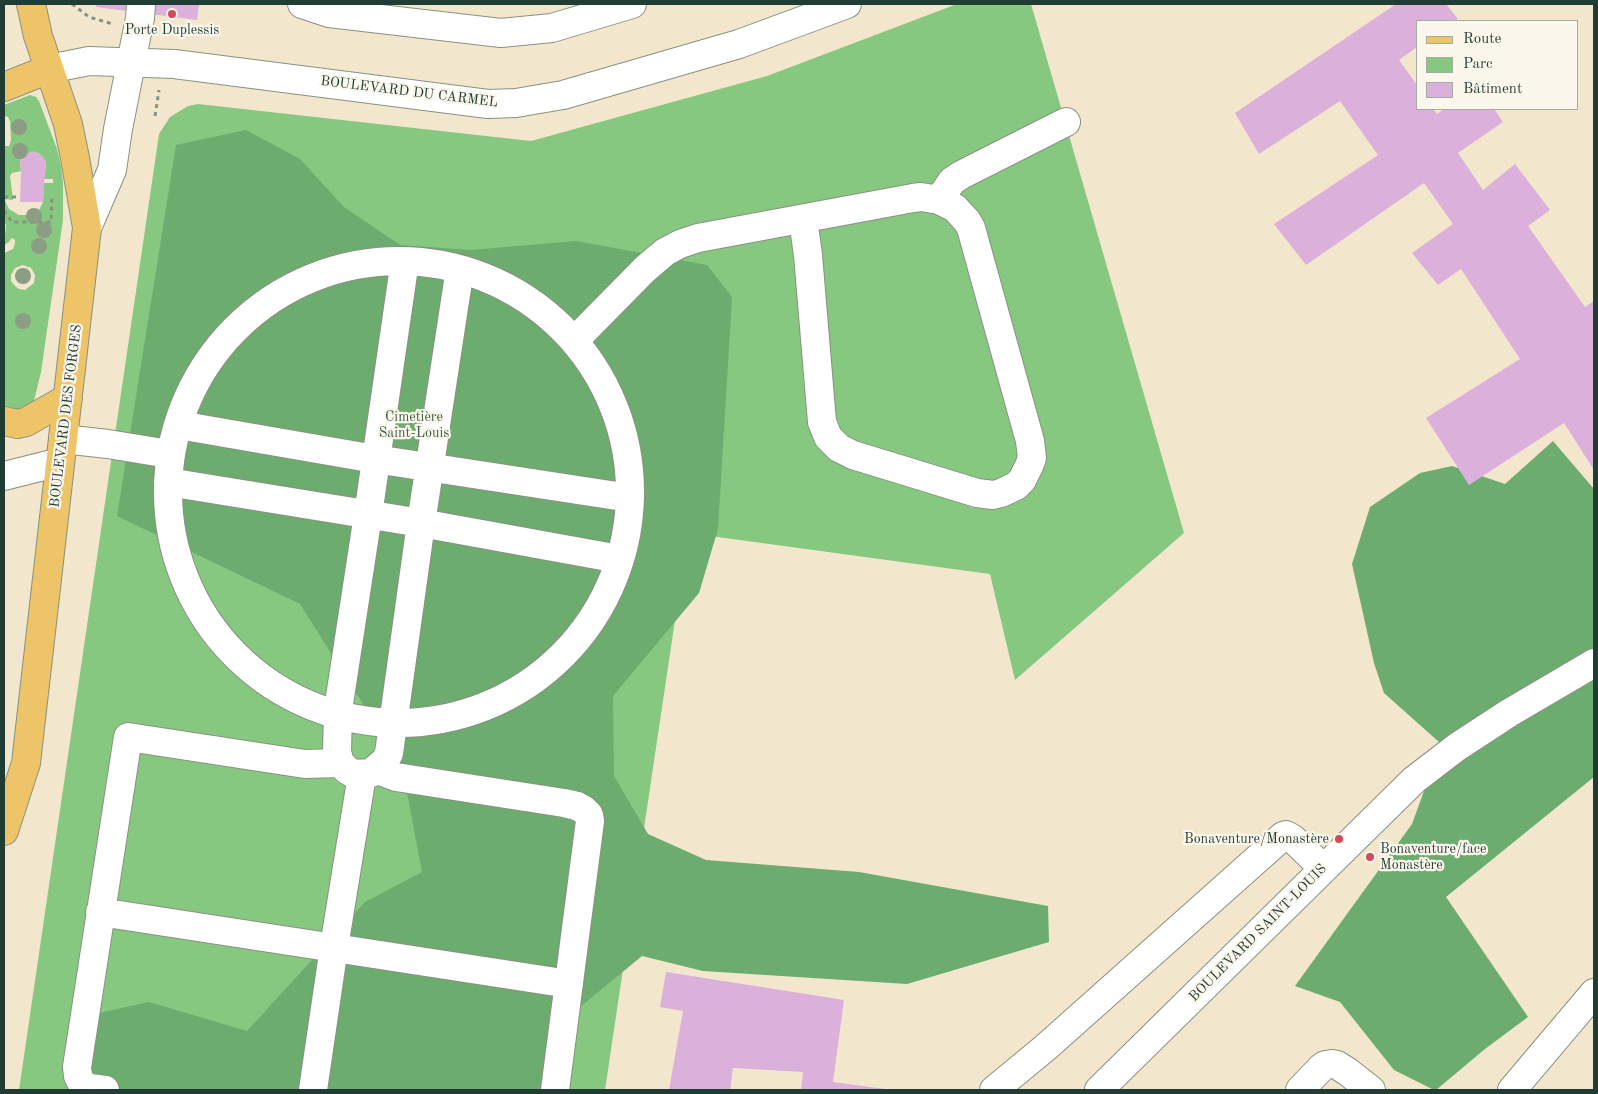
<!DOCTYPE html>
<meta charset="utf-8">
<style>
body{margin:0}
#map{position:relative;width:1598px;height:1094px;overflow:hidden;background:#f2e7cc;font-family:"Old Standard TT",serif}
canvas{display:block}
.frame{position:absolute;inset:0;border:5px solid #1f3d34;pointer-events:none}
.legend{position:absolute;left:1416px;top:20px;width:162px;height:90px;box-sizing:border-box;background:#fbf7ec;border:1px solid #a3ada2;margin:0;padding:6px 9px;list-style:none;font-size:15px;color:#1f3d34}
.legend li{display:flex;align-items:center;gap:10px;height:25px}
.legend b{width:25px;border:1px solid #a3ada2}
</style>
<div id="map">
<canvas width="1598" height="1094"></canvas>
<div class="frame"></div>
<ul class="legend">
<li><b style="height:6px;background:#eec469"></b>Route</li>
<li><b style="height:14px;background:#86c880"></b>Parc</li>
<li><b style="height:14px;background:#dbb0da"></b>Bâtiment</li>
</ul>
</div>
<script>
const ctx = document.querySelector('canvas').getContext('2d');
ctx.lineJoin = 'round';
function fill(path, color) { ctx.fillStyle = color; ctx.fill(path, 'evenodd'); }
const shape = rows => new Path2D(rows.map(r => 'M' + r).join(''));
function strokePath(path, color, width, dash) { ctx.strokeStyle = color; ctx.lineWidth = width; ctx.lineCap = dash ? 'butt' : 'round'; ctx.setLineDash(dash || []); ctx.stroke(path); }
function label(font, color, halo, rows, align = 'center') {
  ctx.font = font + ' "Old Standard TT",serif'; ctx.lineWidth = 4.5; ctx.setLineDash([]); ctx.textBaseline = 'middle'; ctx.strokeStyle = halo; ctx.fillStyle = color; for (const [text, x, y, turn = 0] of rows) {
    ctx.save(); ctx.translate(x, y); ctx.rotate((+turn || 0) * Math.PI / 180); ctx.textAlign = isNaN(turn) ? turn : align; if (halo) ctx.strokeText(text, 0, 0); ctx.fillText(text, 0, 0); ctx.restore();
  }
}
const green = shape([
 [957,4,1031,4,1184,533,1015,680,990,574,688,533,605,1090,19,1090,159,134,170,117,188,106,198,104,531,141,767,76],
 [30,95,36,97,39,101,57,149,61,166,63,183,63,220,41,372,34,401,30,409,4,411,4,253,13,249,15,243,15,240,12,238,9,242,4,245,6,225,4,220,4,146,9,146,11,140,10,121,8,117,4,116,4,105],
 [31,152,38,153,43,157,46,165,44,179,53,179,53,183,44,183,43,202,38,212,31,215,19,215,9,209,5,201,6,199,13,200,10,176,12,173,21,171,20,164,21,159,24,155],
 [23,265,31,268,35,275,34,283,25,290,19,289,15,286,11,281,11,275,15,268]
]);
const forest = shape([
 [246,130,300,159,344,207,400,245,471,250,576,241,707,265,732,297,718,529,699,593,613,696,614,776,648,834,706,860,859,872,1048,906,1049,942,907,984,703,971,642,956,563,1021,545,1049,569,1074,566,1090,95,1090,80,1049,90,1015,149,1002,247,1031,365,902,422,872,402,766,300,604,117,516,176,145],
 [1553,441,1594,489,1594,777,1446,897,1528,1017,1485,1049,1436,1090,1434,1090,1394,1070,1340,1002,1295,986,1412,824,1435,761,1439,742,1384,693,1374,663,1352,564,1370,507,1420,473,1452,466,1505,484]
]);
const building = shape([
 [96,4,199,4,197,20,96,7],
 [1396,4,1446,4,1458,19,1454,21,1417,21,1417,47,1399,60,1417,85,1417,109,1433,109,1437,114,1444,109,1494,109,1503,122,1458,153,1483,190,1515,164,1550,210,1528,226,1585,307,1594,301,1594,470,1564,423,1469,485,1426,418,1520,359,1461,269,1438,285,1412,253,1453,224,1424,183,1306,265,1274,224,1378,155,1340,101,1259,154,1235,113],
 [33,151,41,155,46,161,43,202,20,202,21,171,20,162,23,156],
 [666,972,844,1000,833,1082,893,1090,801,1090,803,1072,733,1068,730,1090,669,1090,683,1011,660,1007]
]);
const path = shape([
 [72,4,89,17,113,24],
 [155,116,159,90],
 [4,197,20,197],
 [4,211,12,222,51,222,52,197]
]);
const minor = shape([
 [302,4,329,13,501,33,552,28,632,4],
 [49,69,89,61,174,64,488,104,516,103,563,95,739,44,847,4],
 [939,200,952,181,961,175,1066,122],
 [87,228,112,170,118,129,140,18,141,4],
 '168 492a231 231 0 1 1 462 0a231 231 0 1 1-462 0Z',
 [404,267,368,515,338,710,337,752,340,763,347,770,354,774,371,773,385,761,389,753,421,523,459,275],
 [578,337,645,269,665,252,680,244,698,238,913,198,921,197,939,200,955,208,967,221,971,228,1030,441,1032,458,1029,466,1022,480,1016,486,1001,493,993,495,977,493,853,455,839,448,828,437,822,422,808,255,803,219],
 [179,424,196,428,375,459,630,498],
 [63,439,108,444,169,454],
 [4,476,60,462],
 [168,482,421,523,619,559],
 [379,768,383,772,396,777,564,803,577,806,584,810,589,815,590,821,555,1090],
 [100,912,569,984],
 [105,1090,90,1088,82,1084,78,1076,77,1067,128,737,305,764,340,763],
 [313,1090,334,947,362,775],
 [994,1090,1045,1048,1283,836,1286,835,1293,839,1323,868],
 [1099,1090,1414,780,1457,747,1509,713,1594,663],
 [1300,1090,1321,1068,1325,1065,1332,1064,1337,1065,1348,1072,1371,1090],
 [1512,1090,1594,993]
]);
const major = shape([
 [4,87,49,69],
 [4,421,17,424,26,422,68,398],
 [4,831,26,763,87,228,75,158,68,124,38,36,31,4]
]);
const trees = [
 [19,127],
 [20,151],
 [34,216],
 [44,230],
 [39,246],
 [23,276],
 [23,321]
];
const markers = [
 [172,14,5,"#d1495b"],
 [1339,839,5,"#d1495b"],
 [1370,857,5,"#d1495b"]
];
const poiNames = [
 ["Porte Duplessis",172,30],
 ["Bonaventure/Monastère",1329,839,"right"],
 ["Bonaventure/face",1380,849,"left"],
 ["Monastère",1380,865,"left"]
];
const streetNames = [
 ["BOULEVARD DU CARMEL",409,92,7],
 ["BOULEVARD DES FORGES",66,416,-83],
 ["BOULEVARD SAINT-LOUIS",1258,933,-45]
];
const parkNames = [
 ["Cimetière",414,417],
 ["Saint-Louis",414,433]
];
fill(green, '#86c880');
fill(forest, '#6cac6e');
fill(building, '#dbb0da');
strokePath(minor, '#889280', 30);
strokePath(major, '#889280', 30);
strokePath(path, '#889280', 3, [4, 4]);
strokePath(minor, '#fff', 28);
strokePath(major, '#eec469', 28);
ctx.fillStyle = '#8c9d83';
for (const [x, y] of trees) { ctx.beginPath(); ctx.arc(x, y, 8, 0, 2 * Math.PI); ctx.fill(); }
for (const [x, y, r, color] of markers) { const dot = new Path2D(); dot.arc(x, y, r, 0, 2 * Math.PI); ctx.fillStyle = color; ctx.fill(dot); strokePath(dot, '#fbf7ec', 2); }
label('14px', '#1f3d34', '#fbf7ec', poiNames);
label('14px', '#1f3d34', '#fbf7ec', streetNames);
label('14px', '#396047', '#fbf7ec', parkNames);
</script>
